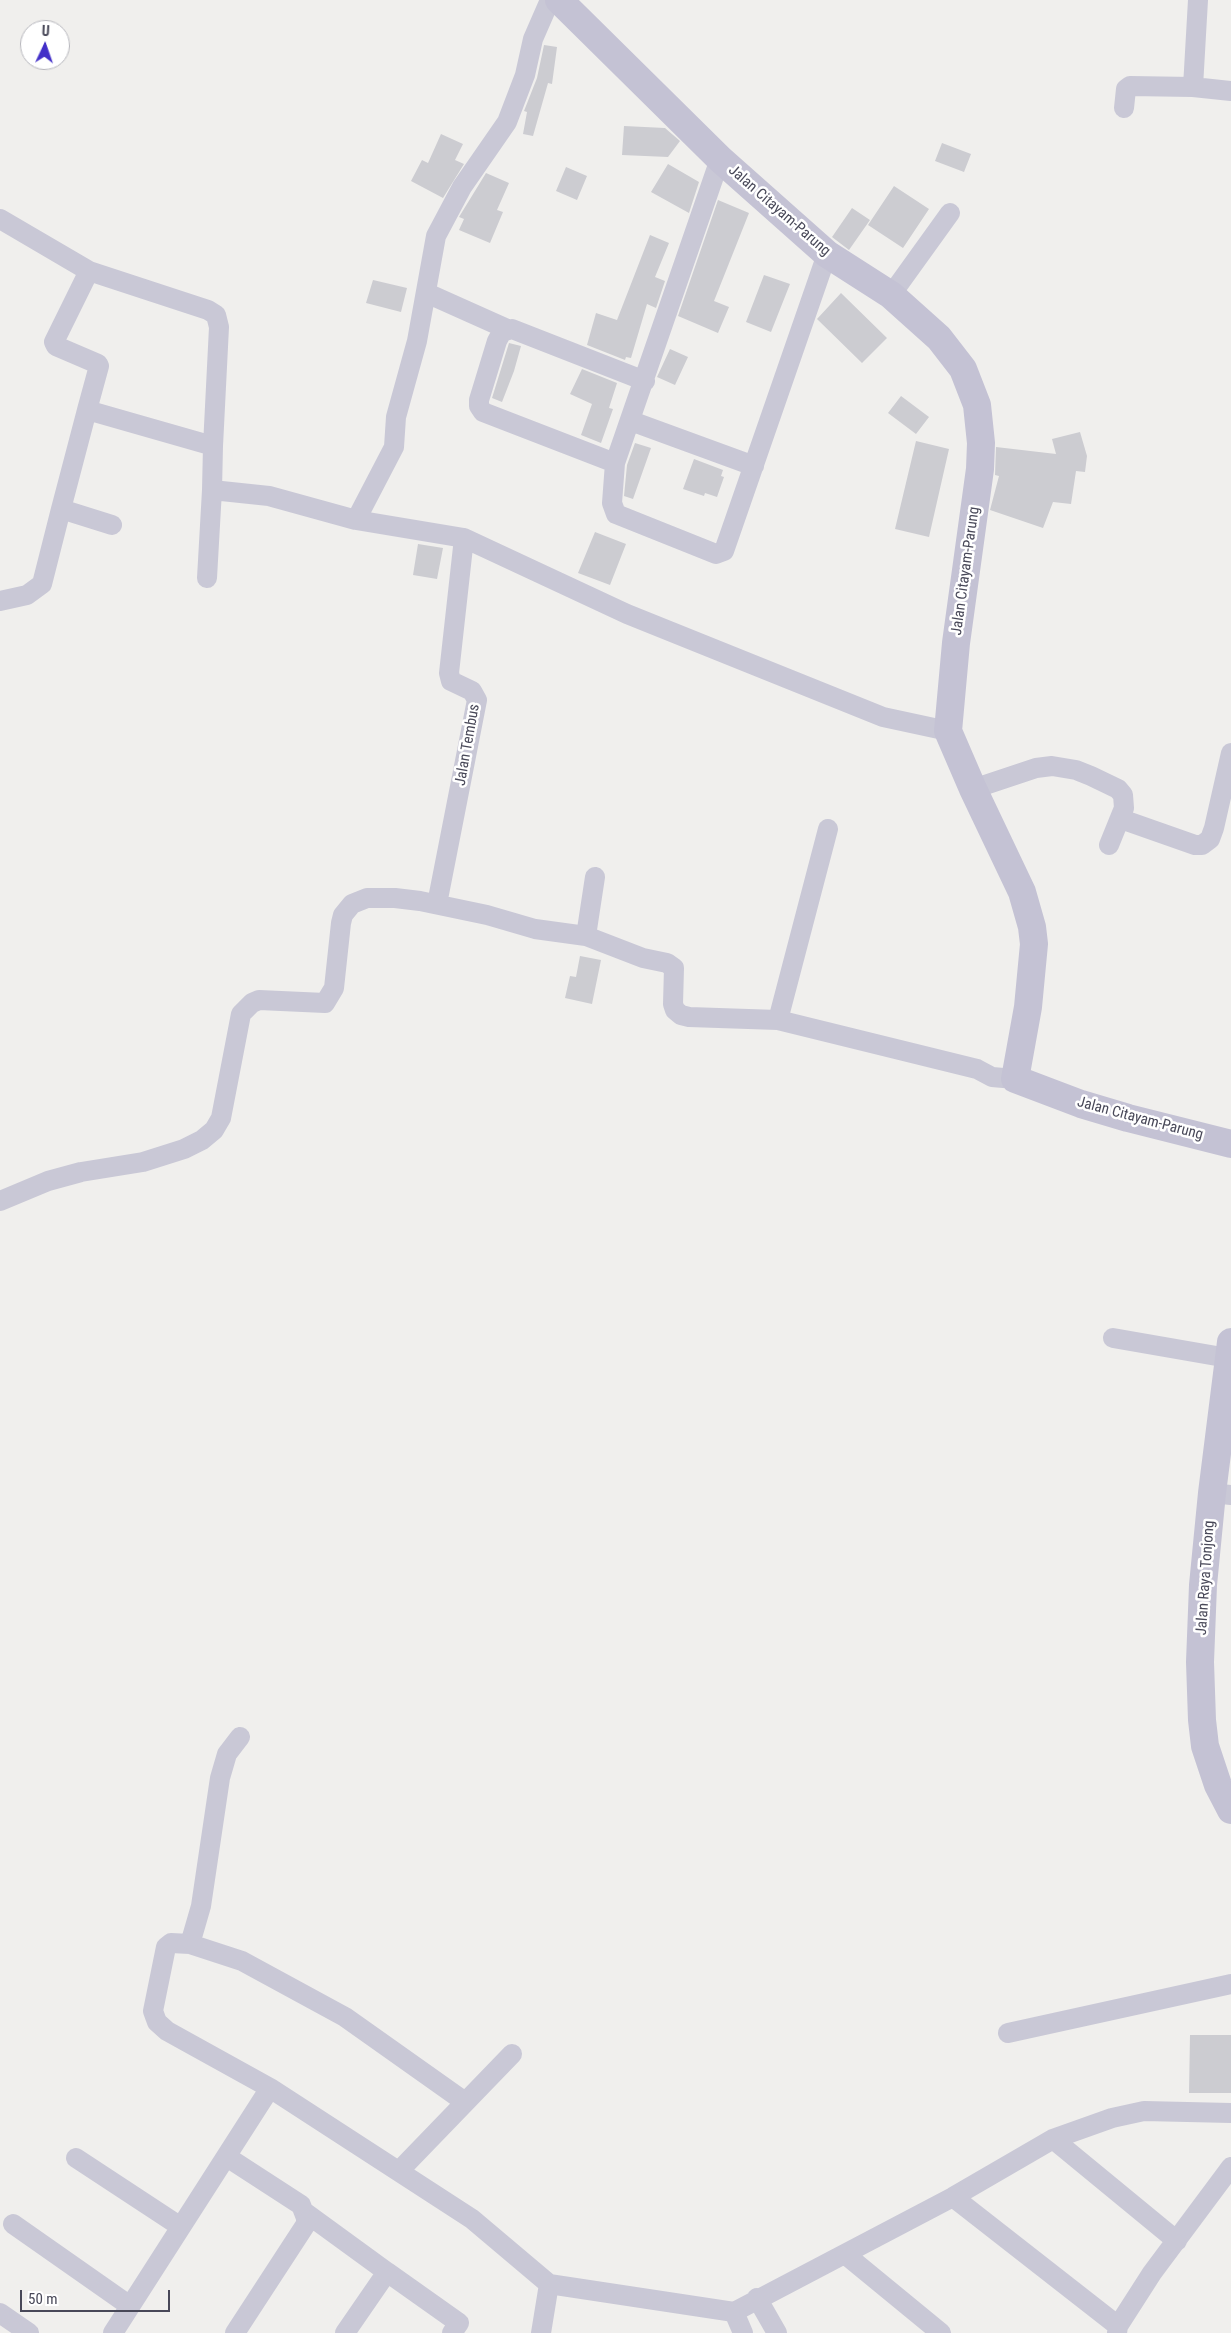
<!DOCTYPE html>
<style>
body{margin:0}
#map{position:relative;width:1231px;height:2333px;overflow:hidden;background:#f0efed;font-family:"Roboto Condensed",sans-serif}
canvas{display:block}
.north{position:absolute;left:20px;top:20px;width:50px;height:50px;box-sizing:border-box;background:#fff;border:1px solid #b6b6bc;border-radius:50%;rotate:3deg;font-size:14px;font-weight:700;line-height:20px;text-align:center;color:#484858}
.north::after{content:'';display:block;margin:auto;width:18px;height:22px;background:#422fc8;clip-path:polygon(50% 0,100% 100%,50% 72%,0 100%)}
.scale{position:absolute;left:20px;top:2290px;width:150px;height:22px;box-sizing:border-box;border:2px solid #484858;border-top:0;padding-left:6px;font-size:15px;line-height:18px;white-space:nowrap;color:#484858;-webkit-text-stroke:4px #fff;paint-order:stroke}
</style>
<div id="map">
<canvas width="1231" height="2333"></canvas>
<div class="north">U</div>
<div class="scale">50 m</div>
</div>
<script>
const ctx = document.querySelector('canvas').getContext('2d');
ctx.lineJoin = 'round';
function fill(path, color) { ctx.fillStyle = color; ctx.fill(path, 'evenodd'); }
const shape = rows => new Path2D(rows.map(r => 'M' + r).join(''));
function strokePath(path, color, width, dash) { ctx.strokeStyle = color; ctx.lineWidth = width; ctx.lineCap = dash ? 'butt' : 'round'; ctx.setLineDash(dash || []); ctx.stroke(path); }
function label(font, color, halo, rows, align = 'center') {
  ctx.font = font + ' "Roboto Condensed",sans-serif'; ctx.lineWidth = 5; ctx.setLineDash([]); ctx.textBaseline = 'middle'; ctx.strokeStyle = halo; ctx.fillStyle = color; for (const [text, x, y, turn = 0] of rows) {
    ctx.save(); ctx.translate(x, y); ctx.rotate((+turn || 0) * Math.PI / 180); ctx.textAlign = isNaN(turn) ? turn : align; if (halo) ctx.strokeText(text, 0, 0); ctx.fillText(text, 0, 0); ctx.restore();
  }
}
const building = shape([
 [544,45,557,47,552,84,548,83,533,136,523,134,527,112,524,111,537,78],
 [624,126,665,128,680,141,668,157,622,155],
 [441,134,463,144,455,160,464,164,443,198,411,181,422,160,428,163],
 [942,143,971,154,964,172,935,161],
 [668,164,699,182,689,213,651,192],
 [566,167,587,176,577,200,556,191],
 [486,173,509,183,497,210,503,212,490,243,459,230,464,219,459,217],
 [894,186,929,209,903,248,868,225],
 [718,200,749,213,714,301,729,307,718,333,678,316],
 [852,208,870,220,849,250,832,237],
 [650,235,669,243,655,277,665,281,656,308,647,304,631,358,626,357,625,360,587,345,596,313,617,320],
 [764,275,790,284,771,332,746,322],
 [373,280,407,288,401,312,366,303],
 [841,293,887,338,862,363,817,319],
 [509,343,521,346,514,371,502,402,492,398],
 [670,349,688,357,675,385,657,377],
 [582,369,617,383,609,408,613,409,601,443,581,435,592,404,570,394],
 [901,396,929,417,916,434,888,413],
 [1080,432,1087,456,1085,472,1076,471,1071,504,1053,502,1043,528,990,510,999,476,995,475,996,447,1056,454,1052,439],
 [916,441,949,449,929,537,895,529],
 [635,443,651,448,633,499,624,496,627,465],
 [694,459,723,470,721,476,724,477,717,497,705,493,704,496,683,489],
 [595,532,626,544,610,585,578,573],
 [418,544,443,548,437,579,413,575],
 [580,956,601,960,592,1004,565,998,570,976,576,977],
 [1190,2035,1231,2035,1231,2093,1189,2093]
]);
const minor = shape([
 [1193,87,1198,0],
 [1124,108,1126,89,1130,86,1193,87,1231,91],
 [720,159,615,463,612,503,616,514,716,554,724,551,827,254],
 [0,219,89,271,208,310,216,315,219,327,213,446],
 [431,295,507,329],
 [891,295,950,213],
 [87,410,99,366,98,364,56,346,54,342,89,271],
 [631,421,754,466],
 [615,463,483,412,479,406,479,400,497,341,502,332,512,329,645,381],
 [356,520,394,447,396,417,417,341,436,236,462,187,507,122,525,75,533,39,550,0],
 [112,525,61,509,87,410,213,446,212,490,269,496,356,520,464,538,627,614,883,717,948,731],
 [207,578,212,490],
 [0,601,27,595,42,584,61,509],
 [973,789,1036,768,1052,766,1076,770,1091,776,1118,789,1123,795,1124,808,1109,845],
 [1121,819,1195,845,1202,845,1210,839,1214,828,1231,753],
 [437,904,477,700,472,691,451,681,449,673,464,538],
 [586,936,595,877],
 [778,1020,828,829],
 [0,1201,48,1181,81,1172,143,1162,184,1149,202,1140,214,1130,221,1118,241,1014,252,1003,259,1000,325,1003,334,988,341,923,343,915,352,904,367,898,395,898,420,901,487,915,535,929,586,936,643,958,667,963,674,968,673,1004,675,1010,681,1015,689,1017,778,1020,977,1069,992,1077,1015,1079],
 [1113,1338,1228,1358],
 [1212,1493,1231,1495],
 [190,1944,201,1906,220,1778,227,1754,240,1737],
 [1008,2033,1231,1984],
 [270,2088,167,2031,157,2022,153,2011,166,1947,171,1943,190,1944,242,1961,345,2017,465,2102],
 [1053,2139,1177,2241],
 [227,2157,301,2205,306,2218,306,2224,235,2333],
 [76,2158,181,2227],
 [399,2171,512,2054],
 [953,2197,1118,2326],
 [306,2213,387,2272,345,2333],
 [13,2224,130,2306],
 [846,2255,941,2333],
 [387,2272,459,2323,452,2333],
 [757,2298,777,2333],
 [734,2312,743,2333],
 [0,2313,29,2333],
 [113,2333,270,2088,472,2219,549,2284,734,2312,953,2197,1053,2139,1112,2118,1144,2111,1231,2113],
 [541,2333,549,2284],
 [1117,2333,1118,2326,1152,2273,1231,2167]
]);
const secondary = shape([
 [559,0,720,159,827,254,891,295,939,338,963,369,977,405,981,443,980,469,956,643,948,731,973,789,1022,892,1032,927,1034,944,1028,1007,1015,1079,1081,1104,1128,1118,1231,1144],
 [1231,1342,1212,1493,1203,1585,1200,1662,1202,1720,1205,1746,1218,1785,1231,1810]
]);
const streetNames = [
 ["Jalan Citayam-Parung",779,211,41],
 ["Jalan Citayam-Parung",966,571,-82],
 ["Jalan Tembus",468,745,-80],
 ["Jalan Citayam-Parung",1140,1119,15],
 ["Jalan Raya Tonjong",1206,1578,-86]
];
fill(building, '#ccccd1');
strokePath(minor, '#c9c8d6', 20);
strokePath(secondary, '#c4c2d4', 28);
label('15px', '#484858', '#fff', streetNames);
</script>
